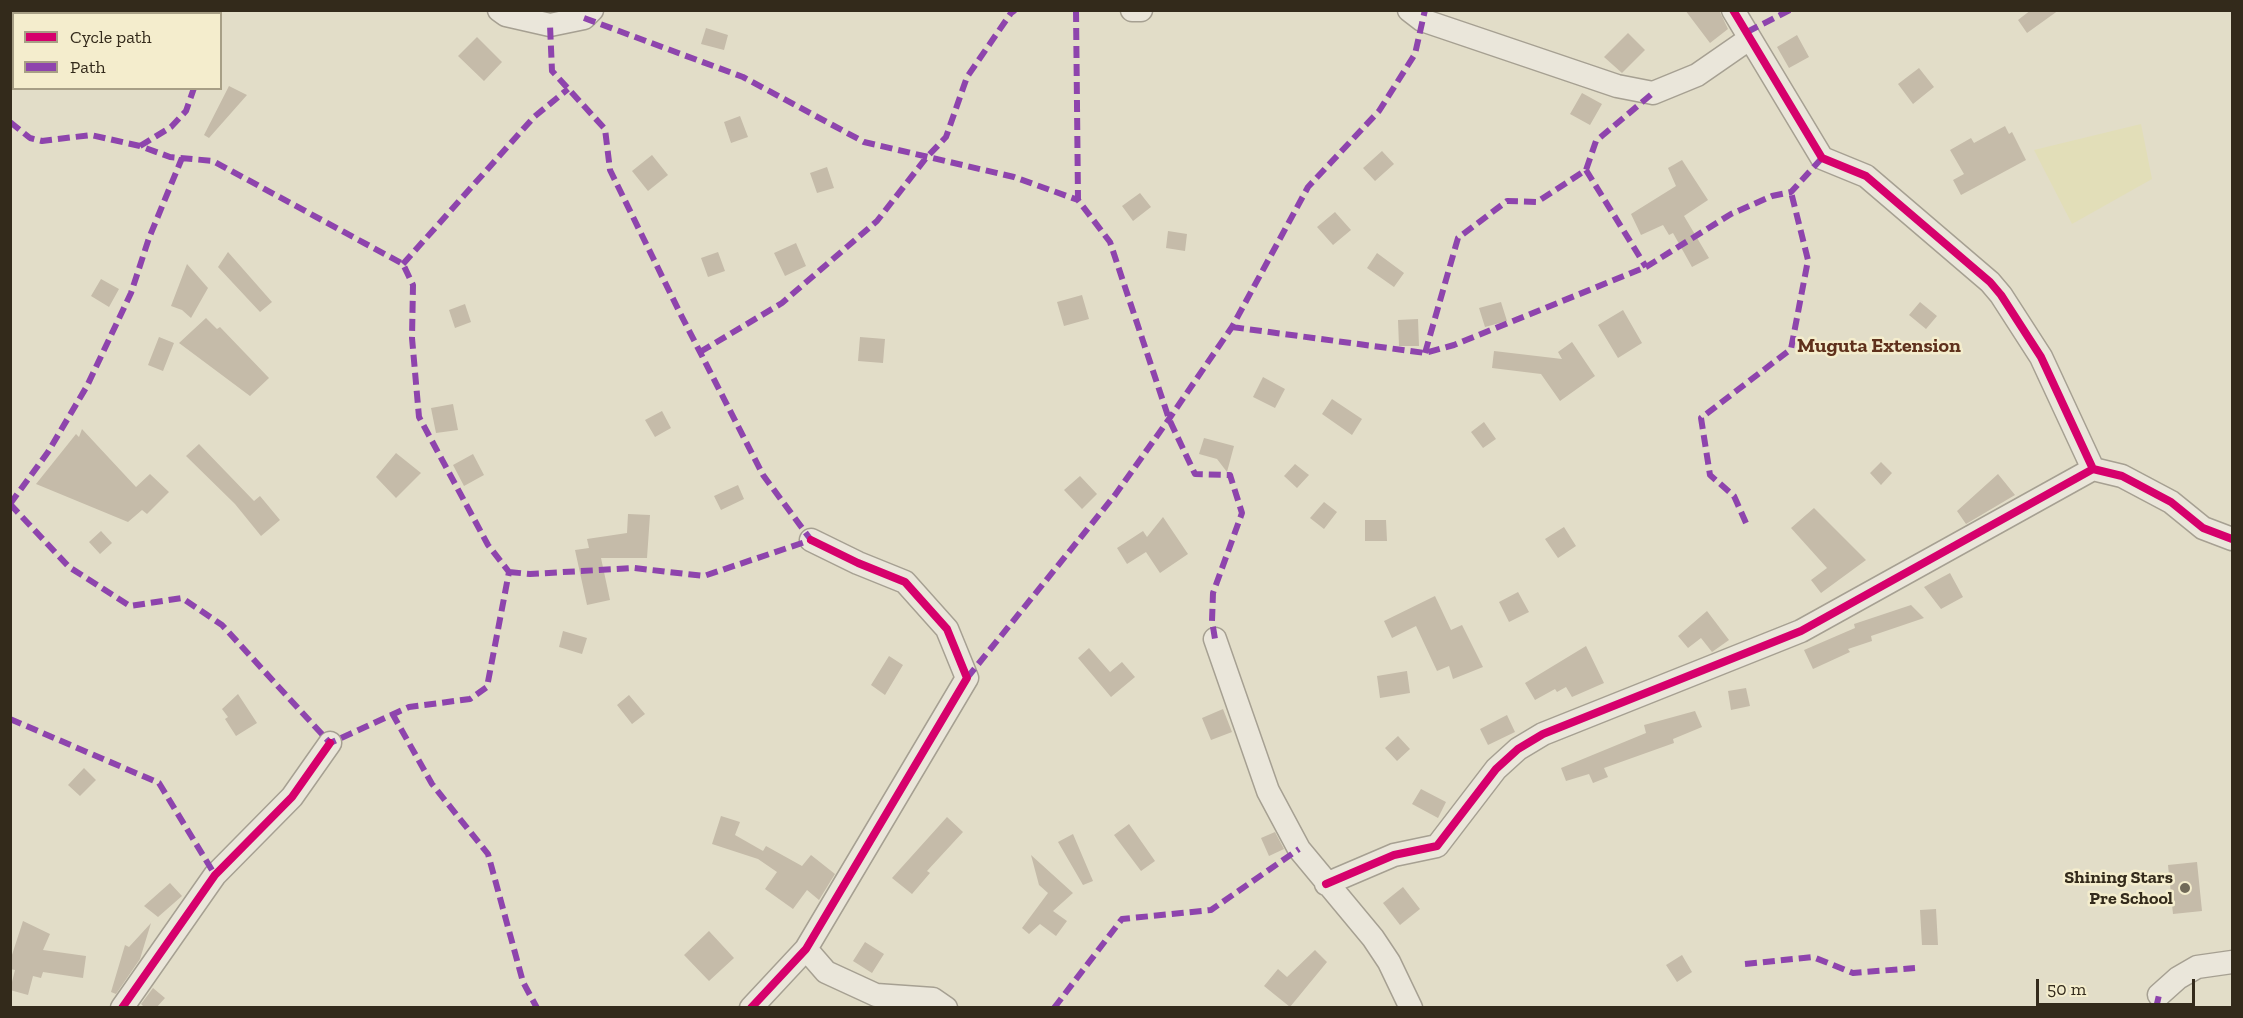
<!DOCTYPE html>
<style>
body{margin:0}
#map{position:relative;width:2243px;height:1018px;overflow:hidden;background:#e2ddc8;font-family:"Zilla Slab",serif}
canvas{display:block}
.frame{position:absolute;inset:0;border:12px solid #332a1b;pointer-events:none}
.legend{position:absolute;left:12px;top:12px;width:210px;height:78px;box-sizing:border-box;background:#f4edcd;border:2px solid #a79f86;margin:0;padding:8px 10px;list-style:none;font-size:18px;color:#332a1b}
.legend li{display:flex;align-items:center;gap:12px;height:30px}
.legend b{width:30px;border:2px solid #a79f86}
.scale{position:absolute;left:2036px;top:979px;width:159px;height:27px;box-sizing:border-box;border:3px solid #332a1b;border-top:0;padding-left:8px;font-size:18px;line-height:21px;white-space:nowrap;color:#332a1b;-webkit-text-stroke:4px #f4edcd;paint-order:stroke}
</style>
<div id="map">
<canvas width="2243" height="1018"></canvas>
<div class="frame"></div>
<ul class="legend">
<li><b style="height:8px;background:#d6006c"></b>Cycle path</li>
<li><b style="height:8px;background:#8e44ad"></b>Path</li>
</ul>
<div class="scale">50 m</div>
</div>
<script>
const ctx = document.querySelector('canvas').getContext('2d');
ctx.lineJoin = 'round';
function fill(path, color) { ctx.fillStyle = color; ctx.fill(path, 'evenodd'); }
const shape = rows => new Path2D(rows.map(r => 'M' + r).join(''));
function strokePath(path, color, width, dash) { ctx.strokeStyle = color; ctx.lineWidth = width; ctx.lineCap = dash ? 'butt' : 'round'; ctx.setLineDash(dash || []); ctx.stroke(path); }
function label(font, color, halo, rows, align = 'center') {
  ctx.font = font + ' "Zilla Slab",serif'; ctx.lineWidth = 5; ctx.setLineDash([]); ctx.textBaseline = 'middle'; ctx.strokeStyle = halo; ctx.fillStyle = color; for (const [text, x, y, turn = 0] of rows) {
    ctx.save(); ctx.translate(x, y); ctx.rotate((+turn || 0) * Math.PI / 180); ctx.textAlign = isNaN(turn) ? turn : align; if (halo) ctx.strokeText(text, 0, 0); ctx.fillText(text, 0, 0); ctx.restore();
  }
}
const farmland = shape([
 [2141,124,2152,179,2072,224,2034,150]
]);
const building = shape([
 [1685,10,1719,10,1728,29,1710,43],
 [2031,10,2059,10,2027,33,2018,20],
 [706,28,728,35,724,50,701,44],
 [1628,33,1645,50,1622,73,1604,57],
 [1797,35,1809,57,1789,68,1777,47],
 [477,37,502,62,484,81,458,56],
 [1919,68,1934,87,1913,104,1898,84],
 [229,86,247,95,209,138,204,135],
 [1582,93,1602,104,1590,125,1570,114],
 [740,116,748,137,731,143,724,122],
 [2005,126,2009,134,2012,132,2026,160,1961,195,1953,180,1964,174,1950,150,1971,138,1974,143],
 [1382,151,1394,164,1375,181,1363,168],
 [652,155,668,175,648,191,632,171],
 [1682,160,1708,200,1684,216,1709,258,1692,267,1673,233,1669,235,1663,225,1641,235,1631,214,1676,186,1668,168],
 [827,167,834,188,817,193,810,173],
 [1140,193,1151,207,1133,221,1122,206],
 [1335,212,1351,230,1333,245,1317,227],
 [1168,231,1187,234,1185,251,1166,248],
 [796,243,806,266,785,276,774,253],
 [228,252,272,302,260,312,218,267],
 [718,252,725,271,708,277,701,258],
 [1377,253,1404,273,1394,287,1367,268],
 [187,264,208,288,191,318,182,310,171,306],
 [101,279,119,289,109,307,91,296],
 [1082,295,1089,319,1064,326,1057,302],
 [1501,302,1507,321,1485,327,1479,308],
 [1920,302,1937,316,1926,329,1909,315],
 [465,304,471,322,455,328,449,310],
 [1623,310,1642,343,1618,358,1598,325],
 [206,318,217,329,220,327,269,378,250,396,179,343],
 [1418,319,1419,346,1399,346,1398,320],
 [159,337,174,343,163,371,148,365],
 [860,337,885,339,883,363,858,361],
 [1572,342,1595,376,1560,401,1541,374,1492,368,1494,351,1562,359,1558,352],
 [1263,377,1285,389,1275,408,1253,397],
 [1332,399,1362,419,1352,435,1322,414],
 [453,404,458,430,436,433,431,408],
 [662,411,671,428,655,437,645,420],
 [1484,422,1496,439,1483,448,1471,432],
 [82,429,136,487,150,474,169,492,147,514,142,510,128,522,36,484,76,434,79,437],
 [1204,438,1234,446,1227,472,1217,459,1199,454],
 [199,444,254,501,260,496,280,520,261,536,235,504,186,456],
 [396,453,421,473,396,498,376,477],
 [473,454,484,475,464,486,453,465],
 [1881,462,1892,473,1881,485,1870,473],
 [1295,464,1309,475,1297,488,1284,476],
 [1998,474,2015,495,1966,524,1957,511],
 [1080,476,1097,494,1082,509,1064,490],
 [738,485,744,499,721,510,714,496],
 [1324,502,1337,512,1324,529,1310,518],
 [1814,508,1866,560,1821,593,1811,580,1827,568,1791,528],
 [628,514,650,515,647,558,601,558,610,600,587,605,575,550,589,548,587,539,627,533],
 [1163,517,1188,554,1160,573,1146,552,1127,564,1117,548,1143,531,1147,537],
 [1365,520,1386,520,1387,541,1365,541],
 [1564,527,1576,546,1558,558,1545,539],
 [101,531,112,543,100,554,89,542],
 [1950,573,1963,597,1941,609,1924,587],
 [1518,592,1529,612,1509,622,1499,602],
 [1435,596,1451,630,1462,625,1483,667,1453,679,1449,666,1437,671,1416,626,1392,638,1384,621],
 [1911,605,1924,618,1871,636,1872,641,1848,649,1850,652,1813,669,1804,650,1855,628,1854,624],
 [1707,611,1729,640,1712,652,1701,638,1688,648,1678,636],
 [563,631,587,638,582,654,559,647],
 [1586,646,1604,683,1572,697,1566,687,1557,692,1555,689,1535,700,1525,683],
 [1089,648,1110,672,1122,662,1135,677,1111,697,1078,658],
 [889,656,903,665,885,695,871,685],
 [1407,671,1410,693,1380,698,1377,676],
 [1746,688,1750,706,1731,710,1728,691],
 [238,694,257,723,236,736,225,719,228,717,222,709],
 [629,695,645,714,632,724,617,705],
 [1223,709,1232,732,1211,740,1202,718],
 [1695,711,1702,727,1673,739,1674,743,1604,768,1608,777,1593,783,1589,774,1566,781,1561,768,1646,733,1644,725],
 [1507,715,1515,732,1488,745,1480,729],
 [1398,736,1410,749,1397,761,1385,748],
 [84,768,96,780,80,796,68,785],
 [1421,789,1446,802,1438,818,1412,804],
 [721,816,740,822,735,835,763,851,766,846,802,866,811,855,835,874,819,900,807,890,793,909,765,889,777,872,758,859,712,844],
 [947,817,963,832,927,871,930,873,912,894,892,878],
 [1129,824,1155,861,1141,871,1114,835],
 [1275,832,1284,849,1269,856,1261,838],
 [1073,834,1093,881,1083,885,1058,842],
 [1031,855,1073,893,1053,911,1067,921,1056,936,1040,924,1029,934,1022,928,1048,893,1039,885],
 [2197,862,2202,911,2173,914,2168,865],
 [170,883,182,896,158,917,144,906],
 [1403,887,1420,909,1400,925,1383,903],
 [1936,909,1938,945,1922,945,1920,910],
 [23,921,50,934,43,950,86,956,83,978,43,972,41,978,33,976,28,995,10,990,15,970,10,969,10,961],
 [151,923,140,959,116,994,111,992,125,945,129,947],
 [709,931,734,958,709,981,684,955],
 [865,942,884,954,872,973,853,961],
 [1315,950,1327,962,1290,1007,1264,986,1278,969,1287,977],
 [1682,955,1692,972,1677,982,1666,965],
 [153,988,165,998,156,1008,145,1008,141,1004]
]);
const street = shape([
 [499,10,506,15,550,25,584,18,592,10],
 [1132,10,1141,10],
 [1409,10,1422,20,1617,86,1653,93,1697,75,1749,39],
 [1733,10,1822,158,1866,176,1990,282,2001,295,2041,357,2093,469],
 [1215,639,1268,791,1299,849,1373,938,1389,962,1411,1008],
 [1326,884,1394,855,1437,846,1496,769,1518,749,1543,734,1801,631,2093,469,2122,476,2171,502,2203,528,2232,539],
 [806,949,826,972,876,995,933,999,946,1008],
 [2159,995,2178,978,2197,967,2232,962],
 [122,1008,215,875,292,797,330,743],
 [751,1008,806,949,967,678,947,629,905,582,858,563,811,540]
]);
const quiet = shape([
 [148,10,151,14],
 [1076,10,1078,200,1110,242,1169,419,1195,474,1230,475,1242,513,1213,593,1212,621,1215,639],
 [584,18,743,77,864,142,1014,177,1078,200],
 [1747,32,1790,10],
 [10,122,30,138,42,141,91,135,140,146,170,157,213,161,403,264,413,285,412,338,419,417,488,545,509,572,487,687,470,699,409,707,330,743,222,625,182,598,130,606,69,567,10,504],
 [140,146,171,127,186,111,194,88],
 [1586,170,1646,267],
 [403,264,534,117,568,89],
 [1232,327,1425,353,1454,345,1646,267,1731,214,1772,196,1791,192,1822,158],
 [700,352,782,303,877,221,926,158,946,137,967,77,1011,13,1015,10],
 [1425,353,1458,238,1507,201,1537,202,1586,170,1596,141,1653,93],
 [10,504,48,452,87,386,131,293,149,238,182,158],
 [1746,523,1734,496,1710,475,1701,418,1791,349,1808,260,1791,192],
 [509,572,530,574,634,568,704,576,811,540,763,475,680,313,610,170,605,129,552,71,550,25],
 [967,678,1115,495,1169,419,1232,327,1308,187,1379,111,1415,54,1425,10],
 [392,713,432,784,488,854,523,982,537,1008],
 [10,719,159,783,215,875],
 [1745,964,1813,957,1853,973,1915,968],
 [1054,1008,1122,919,1211,910,1299,849],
 [2156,1008,2159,995]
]);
const cycleway = shape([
 [1733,10,1822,158,1866,176,1990,282,2001,295,2041,357,2093,469],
 [1326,884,1394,855,1437,846,1496,769,1518,749,1543,734,1801,631,2093,469,2122,476,2171,502,2203,528,2232,539],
 [122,1008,215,875,292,797,330,743],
 [751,1008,806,949,967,678,947,629,905,582,858,563,811,540]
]);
const markers = [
 [2185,888,6,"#706958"]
];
const poiNames = [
 ["Shining Stars",2173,878],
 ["Pre School",2173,899]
];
const neighbourhoodNames = [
 ["Muguta Extension",1879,346]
];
fill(farmland, '#e2deb8');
fill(building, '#c5bba9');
strokePath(street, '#a6a092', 25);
strokePath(street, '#eae6da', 22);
strokePath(quiet, '#8e44ad', 6, [12, 6]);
strokePath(cycleway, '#d6006c', 8);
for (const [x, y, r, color] of markers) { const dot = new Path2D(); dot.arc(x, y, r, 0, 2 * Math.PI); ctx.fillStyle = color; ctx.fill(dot); strokePath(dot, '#f4edcd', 2); }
label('bold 18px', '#332a1b', '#f4edcd', poiNames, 'right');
label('bold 20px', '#5f311c', '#f4edcd', neighbourhoodNames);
</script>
